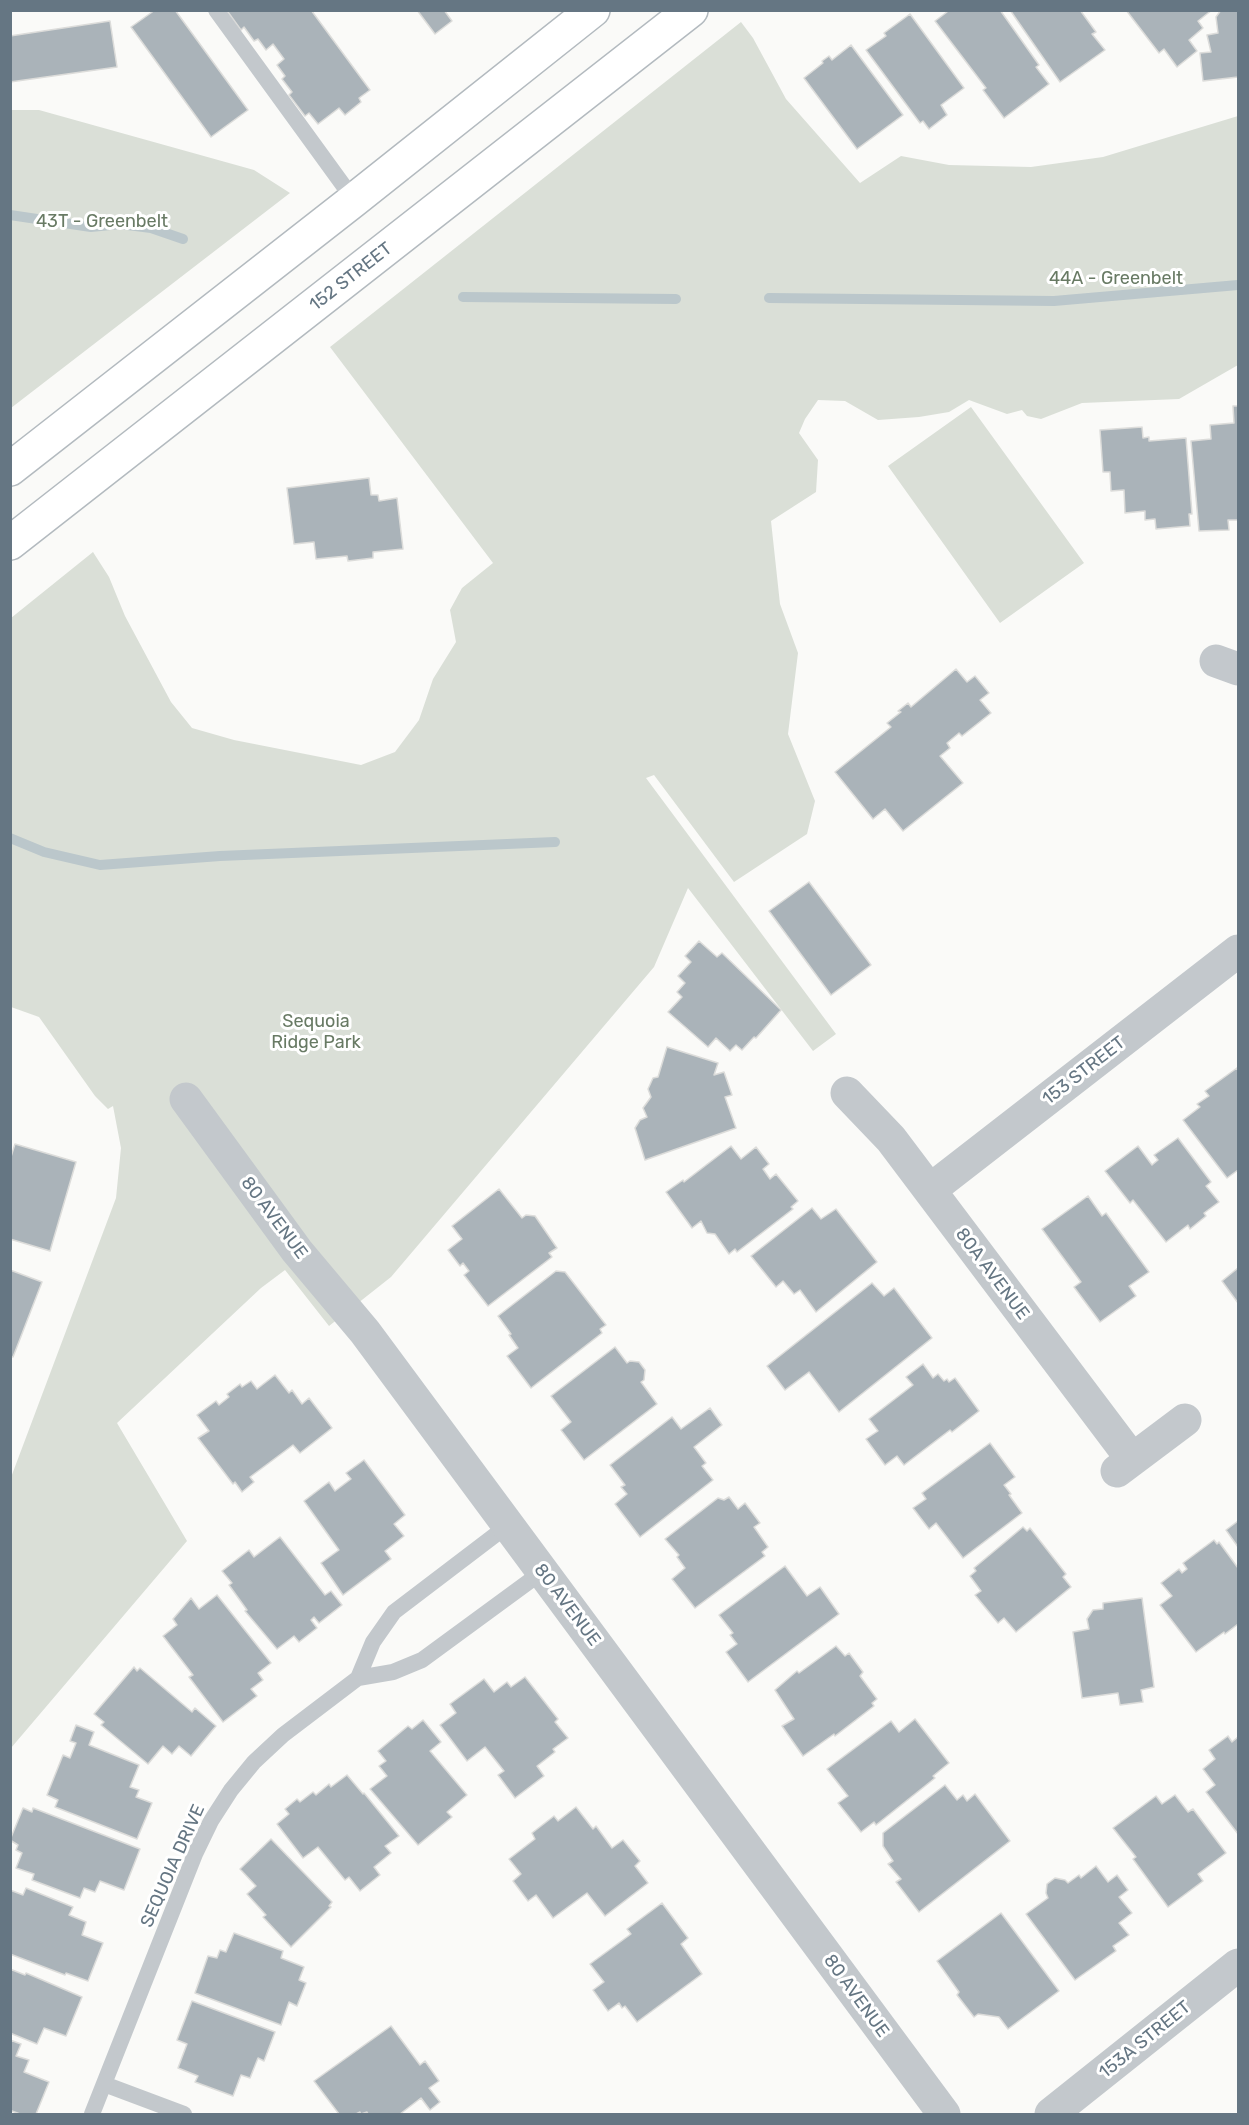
<!DOCTYPE html>
<style>
body{margin:0}
#map{position:relative;width:1249px;height:2125px;overflow:hidden;background:#fafaf8;font-family:Rubik,sans-serif}
canvas{display:block}
.frame{position:absolute;inset:0;border:12px solid #657683;pointer-events:none}
</style>
<div id="map">
<canvas width="1249" height="2125"></canvas>
<div class="frame"></div>
</div>
<script>
const ctx = document.querySelector('canvas').getContext('2d');
ctx.lineJoin = 'round';
function fill(path, color) { ctx.fillStyle = color; ctx.fill(path, 'evenodd'); }
const shape = rows => new Path2D(rows.map(r => 'M' + r).join(''));
function strokePath(path, color, width, dash) { ctx.strokeStyle = color; ctx.lineWidth = width; ctx.lineCap = dash ? 'butt' : 'round'; ctx.setLineDash(dash || []); ctx.stroke(path); }
function label(font, color, halo, rows, align = 'center') {
  ctx.font = font + ' Rubik,sans-serif'; ctx.lineWidth = 6; ctx.setLineDash([]); ctx.textBaseline = 'middle'; ctx.strokeStyle = halo; ctx.fillStyle = color; for (const [text, x, y, turn = 0] of rows) {
    ctx.save(); ctx.translate(x, y); ctx.rotate((+turn || 0) * Math.PI / 180); ctx.textAlign = isNaN(turn) ? turn : align; if (halo) ctx.strokeText(text, 0, 0); ctx.fillText(text, 0, 0); ctx.restore();
  }
}
const green = shape([
 [741,22,753,38,786,99,860,183,901,156,949,165,1031,167,1103,157,1238,116,1238,365,1179,399,1082,403,1041,419,1027,416,1022,410,1007,414,969,400,949,412,919,417,878,420,845,401,818,400,805,419,799,433,818,460,816,492,771,521,780,604,798,653,788,734,815,801,807,834,734,882,654,775,646,778,836,1034,813,1051,688,888,654,967,391,1277,329,1326,285,1270,261,1288,117,1423,187,1541,11,1748,10,1480,116,1198,121,1148,113,1106,108,1109,95,1096,39,1017,11,1007,11,618,93,552,109,577,125,616,171,702,192,728,234,740,361,765,395,752,419,720,433,679,456,642,450,610,462,588,493,563,330,347],
 [11,110,39,110,254,170,290,193,11,408],
 [971,407,1084,563,1000,623,888,466]
]);
const stream = shape([
 [10,215,91,227,120,224,151,228,183,239],
 [463,297,676,299],
 [769,298,1054,301,1238,285],
 [10,838,44,852,100,865,220,856,555,842]
]);
const building = shape([
 [155,10,175,10,248,110,211,137,131,27,155,10],
 [229,10,311,10,370,90,359,98,361,102,345,115,339,108,318,124,309,113,305,116,289,95,292,92,282,79,285,76,277,65,284,59,273,44,266,50,258,39,254,41,244,27,241,30,228,12,229,10],
 [417,10,444,10,452,21,435,34,417,10],
 [946,10,1000,10,1039,65,1036,67,1049,84,1004,118,983,90,986,88,935,21,947,12,946,10],
 [1010,10,1080,10,1096,32,1092,34,1105,50,1060,82,1010,10],
 [1126,10,1212,10,1198,21,1203,28,1189,40,1197,51,1177,67,1164,49,1159,53,1126,10],
 [1221,10,1238,10,1238,77,1203,81,1200,53,1211,52,1207,35,1218,33,1216,17,1221,10],
 [910,14,964,88,941,105,947,115,929,129,923,121,920,123,866,50,886,36,884,33,910,14],
 [110,21,117,67,10,82,10,36,110,21],
 [851,45,903,115,857,149,804,78,823,63,822,61,829,56,832,60,851,45],
 [1233,406,1238,406,1238,520,1228,520,1229,530,1199,531,1191,441,1211,439,1210,425,1234,423,1233,406],
 [1142,427,1143,438,1149,437,1149,441,1186,438,1192,514,1189,514,1190,526,1156,529,1155,519,1145,520,1145,511,1125,513,1124,490,1111,491,1110,472,1103,472,1100,430,1142,427],
 [369,478,371,495,378,495,379,501,397,498,403,549,373,552,373,558,348,561,347,556,316,559,314,542,294,544,287,488,369,478],
 [956,669,967,682,975,676,989,693,980,700,991,713,962,736,959,733,947,743,950,748,940,756,963,783,903,831,885,809,873,819,835,772,891,727,887,723,901,712,898,711,908,703,911,707,956,669],
 [809,882,871,965,831,995,769,911,809,882],
 [699,941,717,957,722,953,781,1010,756,1038,754,1037,742,1050,736,1045,730,1051,716,1038,708,1047,668,1012,682,997,677,992,685,983,678,976,691,962,685,956,699,941],
 [667,1047,718,1063,714,1075,724,1072,732,1095,725,1097,736,1128,645,1160,635,1128,640,1120,647,1117,643,1108,651,1097,648,1089,653,1078,658,1077,667,1047],
 [1237,1068,1238,1071,1238,1170,1227,1178,1183,1120,1200,1107,1197,1104,1209,1096,1205,1091,1237,1068],
 [1178,1138,1211,1182,1206,1186,1219,1202,1204,1213,1206,1216,1190,1229,1188,1225,1166,1242,1133,1200,1130,1203,1105,1171,1138,1146,1152,1165,1158,1160,1154,1155,1178,1138],
 [15,1144,76,1162,50,1251,10,1239,10,1160,15,1144],
 [731,1146,741,1159,756,1147,769,1164,763,1169,770,1179,776,1174,798,1201,791,1207,793,1209,737,1252,735,1249,729,1254,715,1234,707,1233,701,1221,692,1228,666,1192,683,1180,684,1182,731,1146],
 [499,1189,522,1218,526,1215,535,1216,557,1248,549,1253,552,1257,488,1306,464,1275,469,1271,463,1263,460,1266,448,1250,462,1239,452,1226,499,1189],
 [1088,1196,1102,1216,1106,1213,1149,1272,1129,1286,1136,1296,1100,1322,1074,1287,1081,1282,1042,1229,1088,1196],
 [812,1208,821,1219,836,1209,877,1262,816,1312,800,1290,794,1294,783,1281,776,1287,751,1256,812,1208],
 [1238,1268,1238,1303,1222,1281,1238,1268],
 [10,1270,42,1282,13,1357,10,1356,10,1270],
 [556,1271,565,1272,606,1325,600,1329,602,1333,531,1388,507,1356,518,1348,509,1335,511,1334,498,1316,556,1271],
 [872,1283,884,1296,894,1288,932,1338,839,1412,809,1372,785,1390,767,1366,872,1283],
 [615,1347,627,1363,630,1361,639,1362,645,1370,644,1380,641,1382,657,1404,584,1460,561,1430,571,1422,551,1396,615,1347],
 [923,1364,933,1378,938,1374,944,1381,947,1379,949,1382,955,1378,979,1411,952,1432,950,1430,904,1465,897,1456,885,1465,866,1439,878,1431,869,1419,913,1385,906,1377,923,1364],
 [275,1375,289,1393,292,1390,302,1404,309,1398,332,1428,300,1453,293,1445,250,1477,254,1482,242,1492,235,1482,233,1484,198,1438,209,1431,197,1415,216,1401,219,1405,229,1397,227,1394,240,1384,242,1387,251,1381,257,1389,275,1375],
 [710,1408,722,1425,694,1447,706,1463,702,1466,713,1480,640,1537,615,1504,627,1494,621,1487,625,1485,610,1465,672,1417,681,1429,710,1408],
 [990,1443,1015,1477,1004,1485,1011,1494,1009,1495,1022,1513,963,1558,936,1523,929,1529,913,1508,926,1499,922,1493,990,1443],
 [364,1460,405,1515,394,1524,404,1536,385,1551,391,1559,343,1595,321,1563,339,1550,304,1501,329,1482,335,1491,351,1479,346,1473,364,1460],
 [729,1497,738,1509,745,1503,760,1523,754,1527,768,1547,762,1552,765,1556,695,1608,672,1579,685,1568,677,1557,679,1555,665,1539,718,1498,724,1500,729,1497],
 [1238,1521,1238,1547,1226,1530,1238,1521],
 [1023,1527,1027,1531,1030,1528,1066,1574,1063,1577,1071,1587,1016,1632,1004,1618,998,1623,975,1595,981,1591,970,1576,976,1571,974,1568,1023,1527],
 [280,1537,325,1595,331,1591,342,1605,319,1623,314,1617,311,1620,317,1628,299,1642,294,1636,277,1649,245,1611,247,1610,229,1585,232,1583,222,1571,249,1550,254,1557,280,1537],
 [1214,1540,1217,1544,1219,1542,1238,1568,1238,1624,1225,1634,1224,1632,1196,1652,1160,1605,1172,1596,1161,1583,1179,1569,1182,1573,1187,1569,1183,1563,1214,1540],
 [785,1566,807,1596,820,1587,839,1614,748,1682,726,1652,737,1644,730,1635,733,1633,719,1615,785,1566],
 [217,1595,271,1663,258,1673,263,1680,251,1689,257,1696,223,1722,189,1677,193,1675,163,1636,177,1625,173,1619,191,1598,199,1609,217,1595],
 [1142,1598,1154,1687,1141,1690,1143,1702,1120,1705,1118,1693,1082,1698,1073,1632,1089,1629,1087,1619,1093,1610,1103,1609,1103,1603,1142,1598],
 [836,1646,845,1656,849,1653,863,1672,860,1676,877,1699,872,1703,874,1706,835,1736,834,1734,803,1756,782,1726,794,1719,775,1690,797,1671,799,1673,836,1646],
 [134,1667,137,1671,140,1668,192,1712,195,1708,216,1726,191,1756,179,1746,172,1754,163,1746,148,1764,101,1725,104,1722,94,1714,134,1667],
 [525,1677,558,1719,555,1722,568,1738,553,1749,555,1752,537,1766,544,1776,515,1798,498,1775,504,1771,485,1747,467,1761,440,1725,456,1713,450,1704,484,1679,494,1692,507,1682,511,1687,525,1677],
 [915,1719,949,1763,933,1776,935,1778,876,1825,874,1822,861,1832,838,1803,848,1796,827,1769,891,1721,899,1732,915,1719],
 [423,1720,441,1742,430,1751,467,1795,447,1812,452,1817,418,1845,370,1789,387,1776,379,1766,386,1761,378,1751,408,1726,412,1729,423,1720],
 [76,1725,94,1732,89,1745,139,1765,130,1787,139,1790,136,1797,152,1803,137,1839,55,1807,58,1800,47,1795,63,1755,70,1758,76,1743,70,1741,76,1725],
 [1228,1736,1232,1742,1238,1737,1238,1834,1206,1792,1215,1785,1203,1769,1215,1759,1209,1750,1228,1736],
 [347,1775,363,1794,364,1793,399,1836,385,1846,391,1853,374,1867,380,1875,360,1891,349,1877,345,1880,318,1847,303,1858,277,1824,289,1814,285,1809,297,1799,300,1802,313,1792,316,1795,329,1784,331,1787,347,1775],
 [945,1785,957,1800,963,1795,967,1801,975,1794,1010,1841,919,1912,896,1882,901,1879,888,1864,893,1861,883,1846,883,1833,945,1785],
 [1175,1795,1188,1812,1193,1809,1226,1853,1198,1874,1203,1881,1168,1907,1133,1859,1136,1857,1113,1828,1156,1796,1162,1804,1175,1795],
 [576,1807,593,1829,596,1826,612,1848,623,1840,640,1861,635,1866,648,1883,605,1916,587,1893,553,1918,536,1895,528,1901,513,1881,521,1874,509,1859,535,1839,532,1833,554,1816,558,1821,576,1807],
 [23,1808,32,1812,33,1808,140,1849,124,1890,100,1881,95,1892,84,1888,80,1898,32,1880,34,1874,16,1868,22,1853,16,1850,18,1845,10,1840,23,1808],
 [271,1839,332,1902,329,1906,331,1907,291,1947,263,1917,266,1915,247,1894,256,1886,240,1869,271,1839],
 [1096,1866,1108,1882,1117,1875,1128,1890,1119,1897,1132,1913,1119,1923,1129,1935,1113,1946,1116,1951,1075,1980,1026,1914,1048,1898,1046,1893,1047,1884,1055,1878,1065,1880,1068,1883,1079,1875,1081,1878,1096,1866],
 [26,1888,73,1907,69,1915,86,1922,82,1935,103,1943,88,1981,66,1973,65,1975,10,1954,10,1890,23,1895,26,1888],
 [662,1903,688,1938,681,1944,702,1974,637,2022,625,2006,622,2008,619,2003,608,2011,593,1990,604,1982,590,1964,631,1934,627,1929,662,1903],
 [1001,1913,1059,1991,1008,2029,999,2017,978,2014,974,2017,957,1995,959,1992,937,1961,1001,1913],
 [234,1933,283,1951,281,1958,304,1967,299,1980,306,1983,297,2006,289,2002,281,2025,195,1993,208,1956,217,1958,220,1950,226,1952,234,1933],
 [10,1969,25,1975,26,1973,82,1997,66,2036,44,2028,37,2044,10,2033,10,1969],
 [192,2001,275,2032,264,2061,258,2058,250,2078,241,2075,233,2096,195,2082,198,2076,178,2068,187,2044,177,2040,192,2001],
 [391,2026,420,2065,425,2061,439,2081,429,2088,440,2102,430,2110,421,2098,400,2114,368,2114,367,2112,361,2114,360,2112,356,2114,339,2114,314,2081,391,2026],
 [10,2040,21,2044,16,2056,29,2060,24,2072,49,2082,36,2114,20,2114,12,2111,10,2114,10,2040]
]);
const lane = shape([
 [216,10,354,200],
 [358,1678,373,1642,394,1612,507,1526],
 [104,2084,184,2114],
 [92,2114,195,1854,211,1821,231,1790,254,1762,283,1735,358,1678,393,1672,422,1660,542,1572]
]);
const street = shape([
 [1216,661,1238,669],
 [847,1093,891,1139,1132,1459],
 [186,1099,297,1251,365,1332,944,2114],
 [930,1190,1238,951],
 [1117,1471,1185,1420],
 [1051,2114,1238,1965]
]);
const secondary = shape([
 [10,469,354,200,593,10],
 [10,543,691,10]
]);
const parkNames = [
 ["43T - Greenbelt",102,222],
 ["44A - Greenbelt",1116,279],
 ["Sequoia",316,1022],
 ["Ridge Park",316,1043]
];
const streetNames = [
 ["152 STREET",351,277,-38],
 ["153 STREET",1084,1071,-38],
 ["80 AVENUE",274,1218,53],
 ["80A AVENUE",992,1274,53],
 ["80 AVENUE",567,1605,53],
 ["SEQUOIA DRIVE",173,1866,-66],
 ["80 AVENUE",856,1996,54],
 ["153A STREET",1145,2040,-39]
];
fill(green, '#dadfd7');
strokePath(stream, '#bbc7cb', 10);
fill(building, '#aab3b9');
strokePath(building, '#dcdcda', 1.5);
strokePath(secondary, '#b3babf', 36);
strokePath(lane, '#c3c8cc', 16);
strokePath(street, '#c3c8cc', 33);
strokePath(secondary, '#fff', 33);
label('18px', '#687a64', '#fff', parkNames);
label('18px', '#657683', '#fff', streetNames);
</script>
